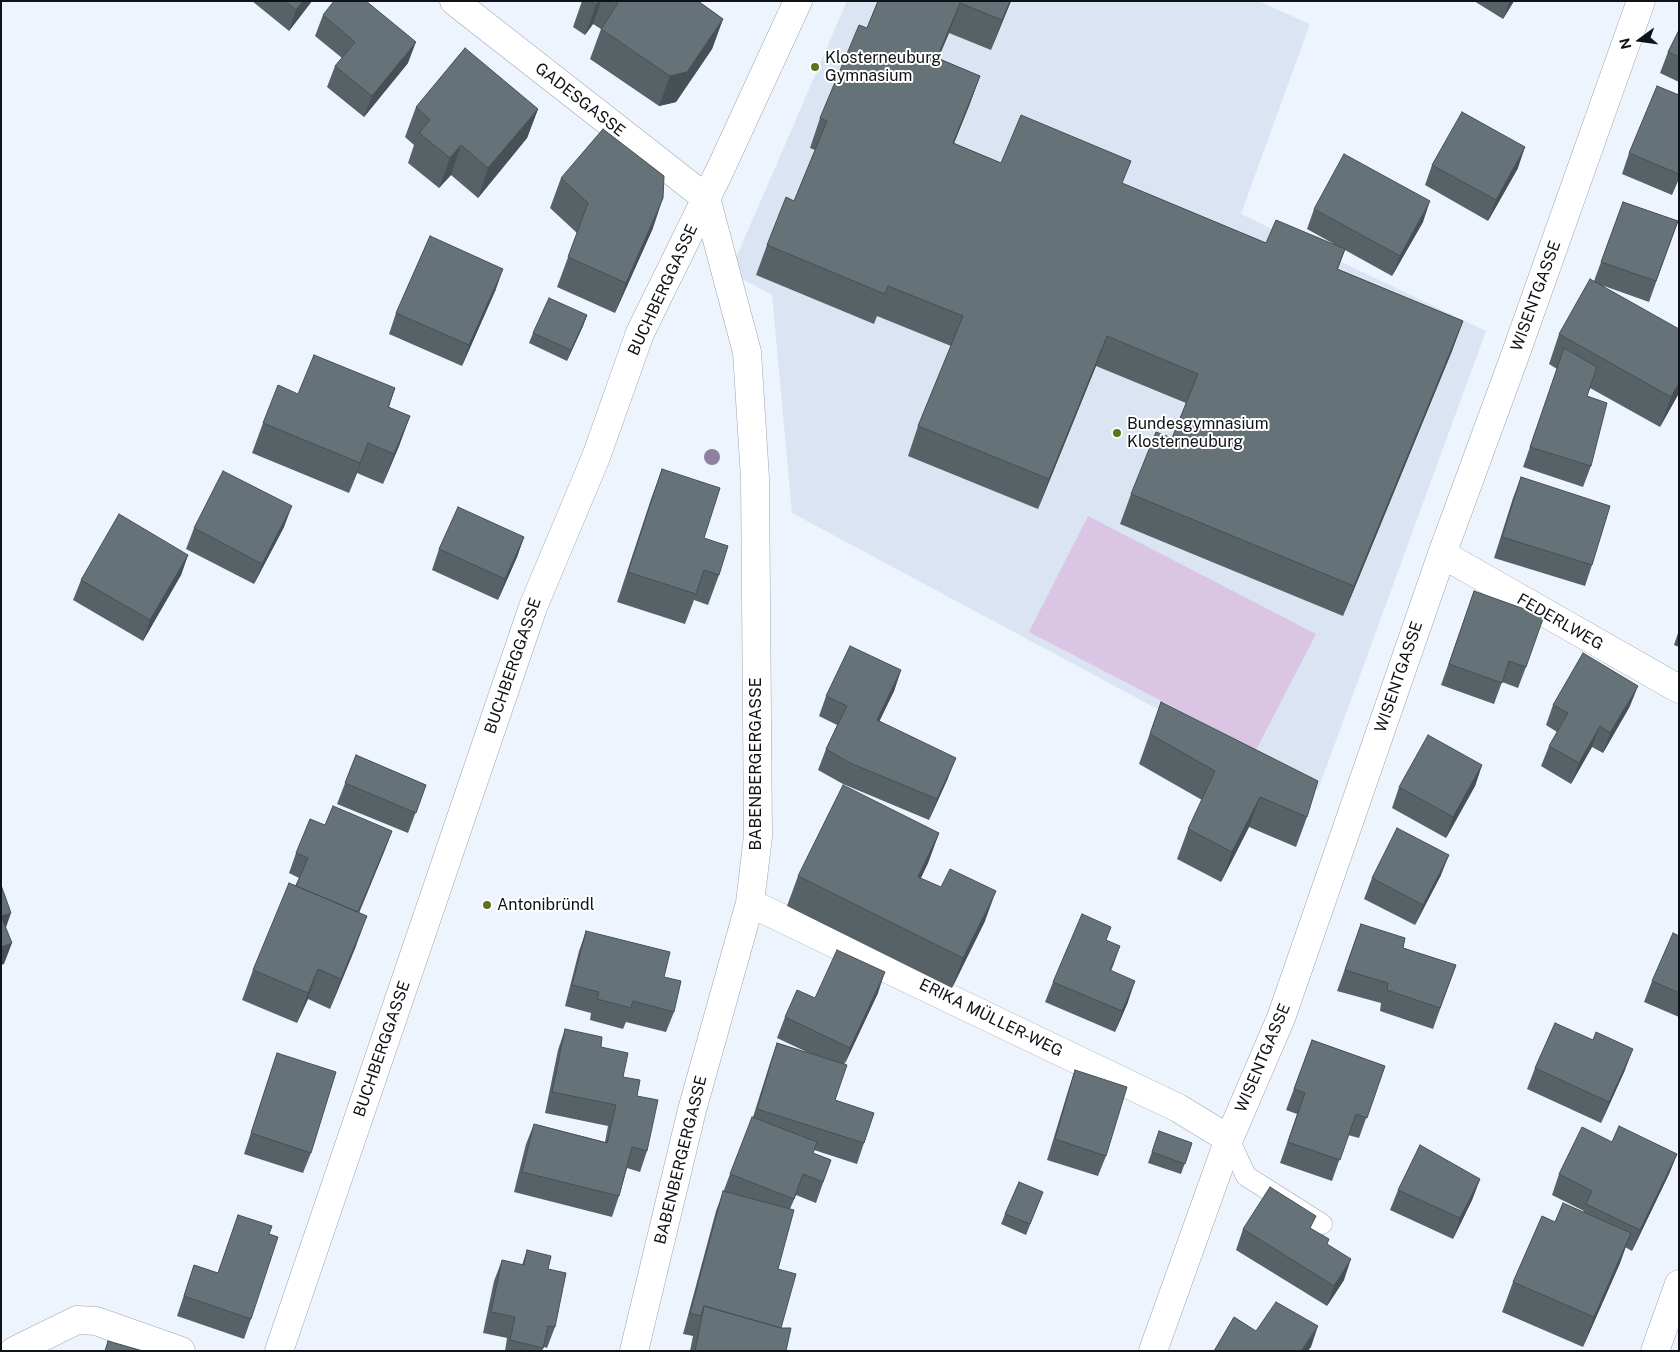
<!DOCTYPE html>
<meta charset="utf-8">
<style>
body{margin:0}
#map{position:relative;width:1680px;height:1352px;overflow:hidden;background:#eef4fe;font-family:"Public Sans",sans-serif}
canvas{display:block}
.frame{position:absolute;inset:0;border:2px solid #0f1216;pointer-events:none}
.north{position:absolute;left:1615px;top:15px;width:50px;height:50px;-webkit-text-stroke:4px #fff;paint-order:stroke;rotate:256deg;font-size:14px;font-weight:700;line-height:20px;text-align:center;color:#0f1216}
.north::after{content:'';display:block;margin:auto;width:18px;height:22px;background:#0f1216;clip-path:polygon(50% 0,100% 100%,50% 72%,0 100%)}
</style>
<div id="map">
<canvas width="1680" height="1352"></canvas>
<div class="frame"></div>
<div class="north">N</div>
</div>
<script>
const ctx = document.querySelector('canvas').getContext('2d');
ctx.lineJoin = 'round';
function fill(path, color) { ctx.fillStyle = color; ctx.fill(path, 'evenodd'); }
const shape = rows => new Path2D(rows.map(r => 'M' + r).join(''));
function strokePath(path, color, width, dash) { ctx.strokeStyle = color; ctx.lineWidth = width; ctx.lineCap = dash ? 'butt' : 'round'; ctx.setLineDash(dash || []); ctx.stroke(path); }
function label(font, color, halo, rows, align = 'center') {
  ctx.font = font + ' "Public Sans",sans-serif'; ctx.lineWidth = 4; ctx.setLineDash([]); ctx.textBaseline = 'middle'; ctx.strokeStyle = halo; ctx.fillStyle = color; for (const [text, x, y, turn = 0] of rows) {
    ctx.save(); ctx.translate(x, y); ctx.rotate((+turn || 0) * Math.PI / 180); ctx.textAlign = isNaN(turn) ? turn : align; if (halo) ctx.strokeText(text, 0, 0); ctx.fillText(text, 0, 0); ctx.restore();
  }
}
const built = shape([
 [847,1,1258,1,1310,24,1241,214,1486,331,1318,790,1150,705,792,513,772,295,730,272]
]);
const green = shape([
 [1088,516,1316,634,1256,750,1029,632]
]);
const service = shape([
 [1229,1139,1246,1176,1322,1224]
]);
const minor = shape([
 [454,1,706,198,747,352,755,478,758,836,750,903,692,1110,634,1351],
 [1442,554,1679,689],
 [750,903,1178,1108,1229,1139],
 [14,1351,77,1320,96,1321,181,1351],
 [279,1351,533,607,596,457,640,333,721,168,798,1],
 [1153,1351,1229,1139,1281,1018,1442,554,1513,361,1641,1],
 [1655,1351,1679,1284]
]);
const trees = [
 [712,457]
];
const wall = shape([
 [252,1,312,1,289,31],
 [582,1,698,1,723,19,712,49,676,102,659,106,590,59,601,29,593,24,585,35,573,27],
 [878,1,1011,1,991,50,949,33,938,58,980,76,969,106,954,143,1001,163,1122,183,1266,243,1334,244,1307,229,1314,209,1423,222,1392,276,1345,250,1338,269,1463,321,1452,351,1343,616,1120,524,1131,494,1172,438,1186,403,1096,366,1038,509,908,456,918,426,951,346,877,316,874,324,756,275,767,245,794,201,815,150,810,148,820,118,867,28],
 [1474,1,1514,1,1503,19],
 [323,15,408,63,364,117,327,87,335,66,342,58,315,36],
 [1679,30,1679,82,1660,73,1668,52],
 [1679,95,1679,179,1672,195,1622,174,1629,153],
 [416,107,538,109,527,138,478,198,451,175,439,188,408,163,414,145,405,137],
 [1432,165,1518,168,1488,221,1425,185],
 [561,178,653,228,615,313,557,287,577,233,550,208],
 [1623,202,1678,221,1649,302,1604,286,1679,393,1660,427,1590,388,1587,396,1591,466,1583,487,1523,467,1557,369,1549,364,1559,334,1594,281],
 [496,289,462,366,389,334,396,313],
 [587,315,583,326,567,361,529,343,533,333],
 [395,388,389,407,410,416,399,446,383,484,357,473,349,493,252,453,263,423,298,394],
 [662,469,704,538,719,575,708,605,694,600,685,624,617,602,651,499],
 [1521,477,1592,565,1585,586,1494,558,1513,498],
 [284,527,254,584,186,549,194,528],
 [524,537,517,557,498,600,432,570,439,549],
 [188,555,181,575,143,641,73,600,81,580],
 [1474,591,1526,667,1518,688,1502,682,1494,704,1441,685],
 [1679,630,1679,647,1674,645],
 [901,670,894,691,879,721,948,778,929,820,843,784,818,770,826,749,837,725,819,716,826,696],
 [1161,702,1307,817,1296,847,1249,827,1221,882,1177,859,1188,829,1202,800,1139,764],
 [1553,705,1630,706,1603,753,1592,747,1571,784,1541,766,1549,746,1557,732,1546,725],
 [356,755,426,785,408,833,337,804],
 [1482,765,1475,786,1446,838,1392,808,1399,787],
 [325,825,392,831,384,852,359,913,356,946,330,1009,308,999,297,1023,242,1000,253,970,299,878,289,873,296,853],
 [939,833,928,863,921,878,985,921,952,988,787,906,798,876],
 [1441,875,1415,925,1364,899,1372,878],
 [1361,924,1403,948,1456,965,1433,1029,1380,1011,1381,1003,1337,991],
 [586,931,664,977,674,1012,666,1032,626,1022,623,1029,590,1020,591,1013,565,1006,579,951],
 [1679,936,1679,1017,1644,1002,1652,981],
 [1106,940,1111,971,1128,1002,1115,1032,1045,1002,1053,982],
 [878,993,844,1064,835,1100,864,1143,857,1164,814,1150,813,1153,831,1160,816,1203,796,1195,790,1209,778,1269,781,1328,786,1351,690,1351,693,1336,683,1334,716,1211,730,1174,753,1117,770,1063,777,1043,811,1054,777,1038,785,1017,815,998],
 [565,1029,601,1047,637,1096,647,1151,640,1172,627,1168,619,1196,612,1217,514,1192,526,1144,534,1124,605,1142,608,1126,545,1113,558,1050],
 [1312,1040,1385,1066,1359,1138,1348,1135,1332,1181,1280,1163,1297,1114,1286,1110],
 [1593,1040,1625,1070,1601,1123,1527,1089,1535,1068],
 [277,1053,311,1153,303,1173,244,1154],
 [1075,1070,1106,1156,1098,1176,1047,1160,1068,1091],
 [1159,1131,1192,1143,1181,1174,1148,1163],
 [1612,1142,1677,1154,1669,1174,1632,1251,1625,1247,1620,1263,1583,1347,1502,1312,1513,1282,1555,1222,1583,1212,1584,1211,1552,1195,1559,1174],
 [1480,1179,1472,1200,1453,1239,1390,1210,1398,1190],
 [1043,1192,1026,1235,1001,1224,1005,1214],
 [238,1215,269,1234,251,1319,244,1339,177,1316,194,1265,218,1273],
 [1243,1229,1311,1229,1327,1244,1344,1280,1327,1306,1236,1250],
 [527,1250,548,1269,555,1327,547,1348,544,1347,542,1351,505,1351,507,1338,483,1333,494,1281,502,1260,522,1265]
]);
const shadedWall = shape([
 [303,1,312,1,289,31,296,10],
 [599,1,601,1,593,24,585,35,596,5],
 [1010,1,1011,1,991,50,1002,20],
 [1510,1,1514,1,1503,19],
 [960,3,949,33,926,88,937,58],
 [723,19,712,49,676,102,659,106,670,76],
 [416,42,408,63,364,117,372,96],
 [980,76,969,106,942,173,953,143],
 [538,109,527,138,478,198,488,168],
 [461,145,451,175,439,188,450,158],
 [1525,147,1518,168,1488,221,1496,200],
 [663,198,653,228,615,313,626,283],
 [1430,201,1423,222,1392,276,1400,256],
 [503,269,496,289,462,366,469,345],
 [587,315,583,326,567,361,571,350],
 [1463,321,1452,351,1343,616,1354,586],
 [1107,336,1096,366,1038,509,1049,479],
 [1679,383,1679,393,1660,427,1671,397],
 [410,416,399,446,383,484,394,454],
 [368,443,357,473,349,493,360,463],
 [292,506,284,527,254,584,262,564],
 [524,537,517,557,498,600,505,579],
 [188,555,181,575,143,641,150,620],
 [901,670,894,691,870,741,877,720],
 [1638,686,1630,706,1603,753,1610,733],
 [1600,726,1592,747,1571,784,1579,763],
 [956,758,948,778,929,820,937,799],
 [1482,765,1475,786,1446,838,1453,817],
 [1260,797,1249,827,1221,882,1232,852],
 [392,831,384,852,347,942,355,922],
 [939,833,928,863,907,906,918,877],
 [1449,855,1441,875,1415,925,1423,905],
 [996,891,985,921,952,988,963,958],
 [11,913,4,933,1,916],
 [367,916,356,946,330,1009,341,979],
 [12,943,4,964,1,965,1,947],
 [1120,946,1113,966,1102,991,1110,970],
 [318,969,308,999,297,1023,308,993],
 [885,972,878,993,843,1068,850,1048],
 [1135,981,1128,1002,1115,1032,1122,1011],
 [1633,1049,1625,1070,1601,1123,1609,1102],
 [1677,1154,1669,1174,1632,1251,1640,1230],
 [1480,1179,1472,1200,1453,1239,1460,1218],
 [1631,1233,1620,1263,1583,1347,1594,1317],
 [1351,1259,1344,1280,1327,1306,1334,1286],
 [1318,1326,1311,1347,1308,1351,1301,1351]
]);
const building = shape([
 [285,1,303,1,296,10,285,1],
 [334,1,366,1,416,42,372,96,335,66,355,42,323,15,334,1],
 [590,1,599,1,596,5,590,1],
 [615,1,698,1,723,19,687,72,670,76,601,29,618,3,615,1],
 [878,1,1010,1,1002,20,960,3,937,58,980,76,953,143,1001,163,1021,115,1131,161,1122,183,1266,243,1276,220,1345,249,1337,269,1463,321,1354,586,1131,494,1156,432,1172,438,1198,374,1107,336,1049,479,918,426,963,316,888,286,885,294,767,245,786,197,794,201,827,121,820,118,859,25,867,28,878,1],
 [1679,30,1679,57,1668,52,1679,30],
 [465,48,538,109,488,168,461,145,450,158,419,133,430,120,416,107,465,48],
 [1657,86,1679,95,1679,174,1629,153,1657,86],
 [1462,112,1525,147,1496,200,1432,165,1462,112],
 [603,129,664,176,663,198,626,283,568,257,588,203,561,178,603,129],
 [1344,154,1430,201,1400,256,1314,209,1344,154],
 [1623,202,1678,221,1656,281,1601,262,1623,202],
 [430,236,503,269,469,345,396,313,430,236],
 [1590,279,1679,329,1679,383,1671,397,1559,334,1590,279],
 [549,298,587,315,571,350,533,333,549,298],
 [1564,348,1597,367,1587,396,1607,403,1591,466,1530,447,1564,348],
 [314,355,395,388,388,407,410,416,394,454,368,443,360,463,263,423,278,385,298,394,314,355],
 [662,469,720,488,704,538,728,546,719,575,704,570,696,594,628,572,662,469],
 [223,471,292,506,262,564,194,528,223,471],
 [1521,477,1610,506,1592,565,1502,537,1521,477],
 [458,507,524,537,505,579,439,549,458,507],
 [119,514,188,555,150,620,81,580,119,514],
 [1474,591,1544,616,1526,667,1509,661,1502,683,1449,664,1474,591],
 [850,646,901,670,877,720,956,758,937,799,850,763,826,749,847,706,826,696,850,646],
 [1583,653,1638,686,1610,733,1600,726,1579,763,1549,746,1568,713,1553,705,1583,653],
 [1161,702,1318,781,1307,817,1260,797,1232,852,1188,829,1215,771,1150,734,1161,702],
 [1428,735,1482,765,1453,817,1399,787,1428,735],
 [356,755,426,785,416,813,345,783,356,755],
 [843,785,939,833,918,877,941,887,950,869,996,891,963,958,798,876,843,785],
 [333,806,392,831,358,912,296,886,308,858,296,853,310,819,325,825,333,806],
 [1397,828,1449,855,1423,905,1372,878,1397,828],
 [289,883,367,916,341,979,318,969,308,993,253,970,289,883],
 [1,885,11,913,1,916,12,943,1,947,1,885],
 [1082,914,1111,927,1106,940,1120,946,1110,970,1135,981,1122,1011,1053,982,1082,914],
 [1361,924,1405,938,1403,948,1456,965,1440,1008,1387,990,1388,983,1345,970,1361,924],
 [586,931,670,952,664,977,681,981,674,1012,633,1001,631,1008,597,999,599,992,572,985,586,931],
 [1673,933,1679,936,1679,993,1652,981,1673,933],
 [837,950,885,972,850,1048,785,1017,797,990,815,998,837,950],
 [1555,1023,1593,1040,1596,1032,1633,1049,1609,1102,1535,1068,1555,1023],
 [565,1029,602,1037,601,1047,628,1053,623,1077,640,1080,637,1096,658,1100,647,1151,632,1147,619,1196,522,1172,534,1124,607,1143,616,1105,552,1092,565,1029],
 [1312,1040,1385,1066,1367,1118,1356,1114,1340,1160,1288,1142,1305,1093,1294,1089,1312,1040],
 [777,1043,847,1065,835,1100,874,1113,864,1143,757,1109,777,1043],
 [277,1053,336,1072,311,1153,251,1133,277,1053],
 [1075,1070,1127,1087,1106,1156,1055,1139,1075,1070],
 [752,1117,817,1142,813,1153,831,1160,823,1182,803,1174,794,1199,730,1174,752,1117],
 [1619,1126,1677,1154,1640,1230,1586,1204,1592,1191,1559,1174,1582,1127,1612,1142,1619,1126],
 [1159,1131,1192,1143,1185,1164,1152,1152,1159,1131],
 [1420,1145,1480,1179,1460,1218,1398,1190,1420,1145],
 [1019,1182,1043,1192,1030,1224,1005,1214,1019,1182],
 [1270,1187,1316,1216,1310,1228,1329,1239,1327,1244,1351,1259,1334,1286,1243,1229,1270,1187],
 [723,1191,794,1210,778,1269,796,1274,781,1328,704,1306,701,1316,690,1313,723,1191],
 [1563,1203,1631,1233,1594,1317,1513,1282,1542,1216,1555,1222,1563,1203],
 [238,1215,272,1226,269,1234,278,1237,251,1319,184,1296,194,1265,218,1273,238,1215],
 [527,1250,551,1256,548,1269,566,1273,555,1327,548,1326,543,1348,510,1340,515,1317,491,1312,502,1260,524,1265,527,1250],
 [1276,1302,1318,1326,1301,1351,1214,1351,1234,1317,1256,1331,1276,1302],
 [704,1306,781,1328,791,1328,786,1351,695,1351,704,1306],
 [108,1341,143,1351,105,1351,108,1341]
]);
const markers = [
 [815,67,5,"#607220"],
 [1117,433,5,"#607220"],
 [487,905,5,"#607220"]
];
const poiNames = [
 ["Klosterneuburg",825,58],
 ["Gymnasium",825,76],
 ["Bundesgymnasium",1127,424],
 ["Klosterneuburg",1127,442],
 ["Antonibründl",497,905]
];
const streetNames = [
 ["GADESGASSE",580,100,38],
 ["BUCHBERGGASSE",663,290,-65],
 ["WISENTGASSE",1536,296,-70],
 ["FEDERLWEG",1560,622,30],
 ["BUCHBERGGASSE",513,666,-71],
 ["WISENTGASSE",1399,677,-71],
 ["BABENBERGERGASSE",756,764,-90],
 ["ERIKA MÜLLER-WEG",991,1018,26],
 ["BUCHBERGGASSE",382,1049,-71],
 ["WISENTGASSE",1263,1058,-67],
 ["BABENBERGERGASSE",681,1160,-76]
];
fill(built, '#dbe4f3');
fill(green, '#dac6e4');
strokePath(service, '#9da5b0', 21);
strokePath(minor, '#9da5b0', 29);
strokePath(service, '#fff', 20);
strokePath(minor, '#fff', 28);
ctx.fillStyle = '#8e809e';
for (const [x, y] of trees) { ctx.beginPath(); ctx.arc(x, y, 8, 0, 2 * Math.PI); ctx.fill(); }
fill(wall, '#576267');
fill(shadedWall, '#475054');
fill(building, '#657278');
strokePath(building, '#475054', 1);
for (const [x, y, r, color] of markers) { const dot = new Path2D(); dot.arc(x, y, r, 0, 2 * Math.PI); ctx.fillStyle = color; ctx.fill(dot); strokePath(dot, '#fff', 2); }
label('16px', '#0f1216', '#fff', poiNames, 'left');
label('16px', '#0f1216', '#fff', streetNames);
</script>
